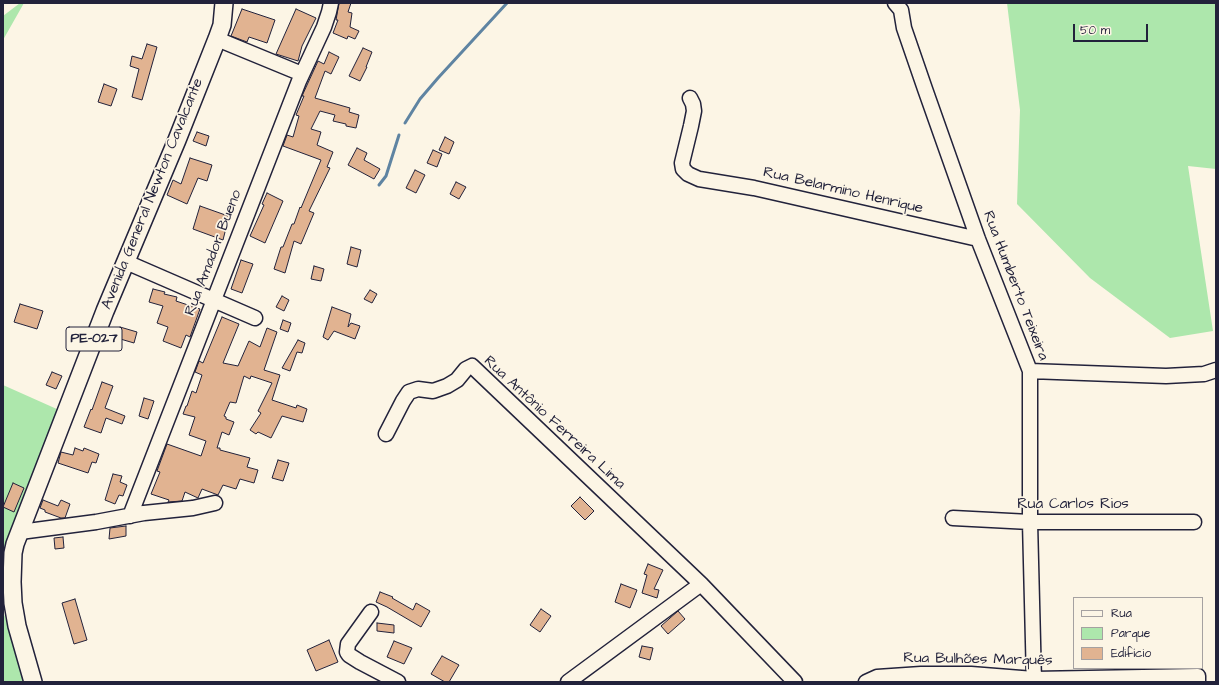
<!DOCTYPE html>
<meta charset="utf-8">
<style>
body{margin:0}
#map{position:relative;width:1219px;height:685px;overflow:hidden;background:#fcf5e5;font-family:"Architects Daughter",sans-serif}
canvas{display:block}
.frame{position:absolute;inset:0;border:4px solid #22223b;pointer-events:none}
.legend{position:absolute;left:1073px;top:597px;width:130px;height:72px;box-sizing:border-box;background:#fcf5e5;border:1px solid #a5a1a1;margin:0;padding:5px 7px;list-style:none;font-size:12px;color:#22223b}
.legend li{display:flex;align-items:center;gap:8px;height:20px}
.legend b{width:20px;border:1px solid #a5a1a1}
.scale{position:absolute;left:1073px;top:24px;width:75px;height:18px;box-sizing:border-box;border:2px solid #22223b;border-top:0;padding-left:5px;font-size:12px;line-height:14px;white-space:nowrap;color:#22223b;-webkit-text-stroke:3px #fcf5e5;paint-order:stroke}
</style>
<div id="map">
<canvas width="1219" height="685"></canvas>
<div class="frame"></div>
<ul class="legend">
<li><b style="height:5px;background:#fcf5e5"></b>Rua</li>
<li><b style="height:11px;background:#ade7ac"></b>Parque</li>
<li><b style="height:11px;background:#e1b391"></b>Edifício</li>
</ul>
<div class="scale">50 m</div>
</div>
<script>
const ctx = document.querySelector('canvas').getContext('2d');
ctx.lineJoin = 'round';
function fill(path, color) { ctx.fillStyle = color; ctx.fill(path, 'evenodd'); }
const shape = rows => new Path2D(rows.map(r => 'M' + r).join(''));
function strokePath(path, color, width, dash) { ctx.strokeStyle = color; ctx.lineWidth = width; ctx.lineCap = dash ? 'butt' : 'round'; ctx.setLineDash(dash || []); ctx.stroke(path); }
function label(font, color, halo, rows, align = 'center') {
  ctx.font = font + ' "Architects Daughter",sans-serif'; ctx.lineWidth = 3.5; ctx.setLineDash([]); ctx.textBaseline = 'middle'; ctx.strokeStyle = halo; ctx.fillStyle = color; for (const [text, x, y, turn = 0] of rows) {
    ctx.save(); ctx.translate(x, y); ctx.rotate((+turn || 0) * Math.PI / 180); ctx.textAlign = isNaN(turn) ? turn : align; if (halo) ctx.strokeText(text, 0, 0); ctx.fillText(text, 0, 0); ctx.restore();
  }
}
const green = shape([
 [20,3,24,3,3,40,3,16],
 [1007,3,1216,3,1216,169,1188,166,1213,331,1170,338,1090,278,1017,204,1020,110],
 [3,385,59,410,3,560],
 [3,611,27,682,3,682]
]);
const stream = shape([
 [405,123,420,99,438,78,507,3],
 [379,185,386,176,399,135]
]);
const building = shape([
 [339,3,351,3,348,12,352,13,350,27,359,31,355,39,348,36,347,39,333,33,338,20,336,20,339,3],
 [242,9,275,20,267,43,249,37,247,42,231,36,242,9],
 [296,9,316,18,302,46,298,61,276,54,296,9],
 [147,44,157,47,142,100,132,97,139,69,130,66,132,56,142,59,147,44],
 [363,48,372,52,366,67,367,67,360,81,349,76,363,48],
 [329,52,339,57,331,74,325,71,315,98,350,108,349,112,359,115,356,128,346,126,346,124,333,121,335,115,320,111,311,129,321,132,317,145,333,152,327,167,330,168,309,211,314,213,301,244,294,241,285,273,274,269,281,247,283,247,292,224,294,224,300,207,301,208,321,160,283,146,287,135,293,137,299,116,296,115,304,96,302,96,318,61,324,64,329,52],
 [104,84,117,89,111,106,98,102,104,84],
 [197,132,209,136,206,146,193,141,197,132],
 [445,137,454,142,449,154,439,150,445,137],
 [357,148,367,153,364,160,380,169,374,179,348,165,357,148],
 [433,150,442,154,437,167,427,163,433,150],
 [190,158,212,165,207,181,198,178,187,204,167,195,173,180,181,184,190,158],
 [415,170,425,175,416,193,406,188,415,170],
 [456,182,466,187,459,199,450,194,456,182],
 [267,193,283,201,265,243,250,236,264,205,262,204,267,193],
 [200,206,231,217,226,228,223,240,193,229,200,206],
 [351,247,361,250,357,267,347,264,351,247],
 [241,260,253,264,242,293,231,289,241,260],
 [314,266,324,269,321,281,311,279,314,266],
 [153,289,165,292,164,294,177,297,176,301,200,309,190,337,186,335,181,348,163,341,168,327,157,323,163,306,149,302,153,289],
 [370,290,377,294,372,303,364,299,370,290],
 [282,296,289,300,284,311,276,307,282,296],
 [20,304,43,311,37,329,14,322,20,304],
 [332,307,351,314,348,327,351,323,360,326,355,339,334,331,328,340,323,337,332,307],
 [222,317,239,324,223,363,238,366,249,341,260,347,267,328,277,332,264,370,280,375,272,400,296,408,297,405,307,409,303,422,282,416,271,438,258,432,256,434,250,430,261,413,258,411,272,383,251,376,250,379,244,376,236,403,230,402,224,416,226,417,226,419,234,422,229,435,222,432,217,448,220,448,220,450,250,458,247,467,258,470,254,483,240,479,236,489,223,485,218,495,202,489,198,498,185,492,182,501,168,502,169,500,151,494,160,472,157,471,167,444,201,456,206,441,189,435,195,417,183,414,186,406,187,406,192,391,196,393,202,375,195,372,199,361,203,363,222,317],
 [283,320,291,323,288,332,280,329,283,320],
 [120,327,137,332,134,343,117,338,120,327],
 [298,340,305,343,302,353,297,352,290,371,282,368,298,340],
 [52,372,62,376,56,389,46,385,52,372],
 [102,382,113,386,105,408,125,416,122,424,106,418,101,433,84,427,91,409,92,410,102,382],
 [144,398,154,401,148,419,139,416,144,398],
 [75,448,83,451,84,448,99,454,96,463,92,462,88,473,58,463,61,452,73,455,75,448],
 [278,460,289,463,283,481,272,478,278,460],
 [113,474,122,476,120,482,127,485,123,496,119,495,115,504,105,500,113,474],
 [13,483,24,488,14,512,3,507,13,483],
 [580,497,594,511,585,520,571,506,580,497],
 [43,500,58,506,61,500,70,504,65,518,61,518,45,512,45,510,40,508,43,500],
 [126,526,126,536,109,539,110,528,126,526],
 [63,537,64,548,55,549,54,538,63,537],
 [648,564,663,570,654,589,659,590,657,598,642,593,647,575,644,574,648,564],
 [621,584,637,590,630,608,615,602,621,584],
 [380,592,393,597,392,598,413,610,416,603,430,611,421,627,387,607,376,602,380,592],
 [75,599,87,640,74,644,62,603,75,599],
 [541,609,551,616,540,632,530,625,541,609],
 [678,611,685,619,668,634,661,626,678,611],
 [377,623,394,625,394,633,377,631,377,623],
 [329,640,338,662,316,671,307,650,329,640],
 [394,641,412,648,404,664,387,657,394,641],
 [642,646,653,648,650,660,639,657,642,646],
 [442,656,459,665,449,682,445,682,431,674,442,656]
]);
const minor = shape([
 [895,3,901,10,904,28,925,89,978,239,1030,371,1030,522,1034,682],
 [217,39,302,74],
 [690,98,693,104,694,111,691,126,682,163,683,169,688,174,699,179,754,188,978,239],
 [126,262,255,318],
 [1030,371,1166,376,1204,374,1216,370],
 [386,434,403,401,409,392,418,389,433,391,447,386,457,380,466,369,472,366,701,584,795,682],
 [130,516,299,81,324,27,329,12,331,3],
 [953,518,1030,522,1194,522],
 [20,532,96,522,144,513,193,508,215,503],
 [371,612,348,644,347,652,349,655,360,662,398,682],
 [568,682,701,584],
 [866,682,877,677,921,674,971,674,1034,679,1198,676,1198,682]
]);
const major = shape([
 [33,682,17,626,13,603,12,582,13,553,15,544,105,311,177,140,217,39,222,25,224,3]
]);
const shields = [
 [94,339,56]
];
const shieldNames = [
 ["PE-027",94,339]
];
const streetNames = [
 ["Rua Belarmino Henrique",843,191,13],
 ["Avenida General Newton Cavalcante",153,194,-68],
 ["Rua Amador Bueno",214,253,-69],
 ["Rua Humberto Teixeira",1015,286,69],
 ["Rua Antônio Ferreira Lima",554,423,43],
 ["Rua Carlos Rios",1073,505],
 ["Rua Bulhões Marquês",978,660,1]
];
fill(green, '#ade7ac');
strokePath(stream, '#5f84a2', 3);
fill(building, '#e1b391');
strokePath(building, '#22223b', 1);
strokePath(minor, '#22223b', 17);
strokePath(major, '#22223b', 20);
strokePath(minor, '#fcf5e5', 14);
strokePath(major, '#fcf5e5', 17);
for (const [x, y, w] of shields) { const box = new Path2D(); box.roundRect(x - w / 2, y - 12, w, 24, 3); ctx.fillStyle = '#fcf5e5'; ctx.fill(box); strokePath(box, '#22223b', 1); }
label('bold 14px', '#22223b', null, shieldNames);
label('15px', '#22223b', '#fcf5e5', streetNames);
</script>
